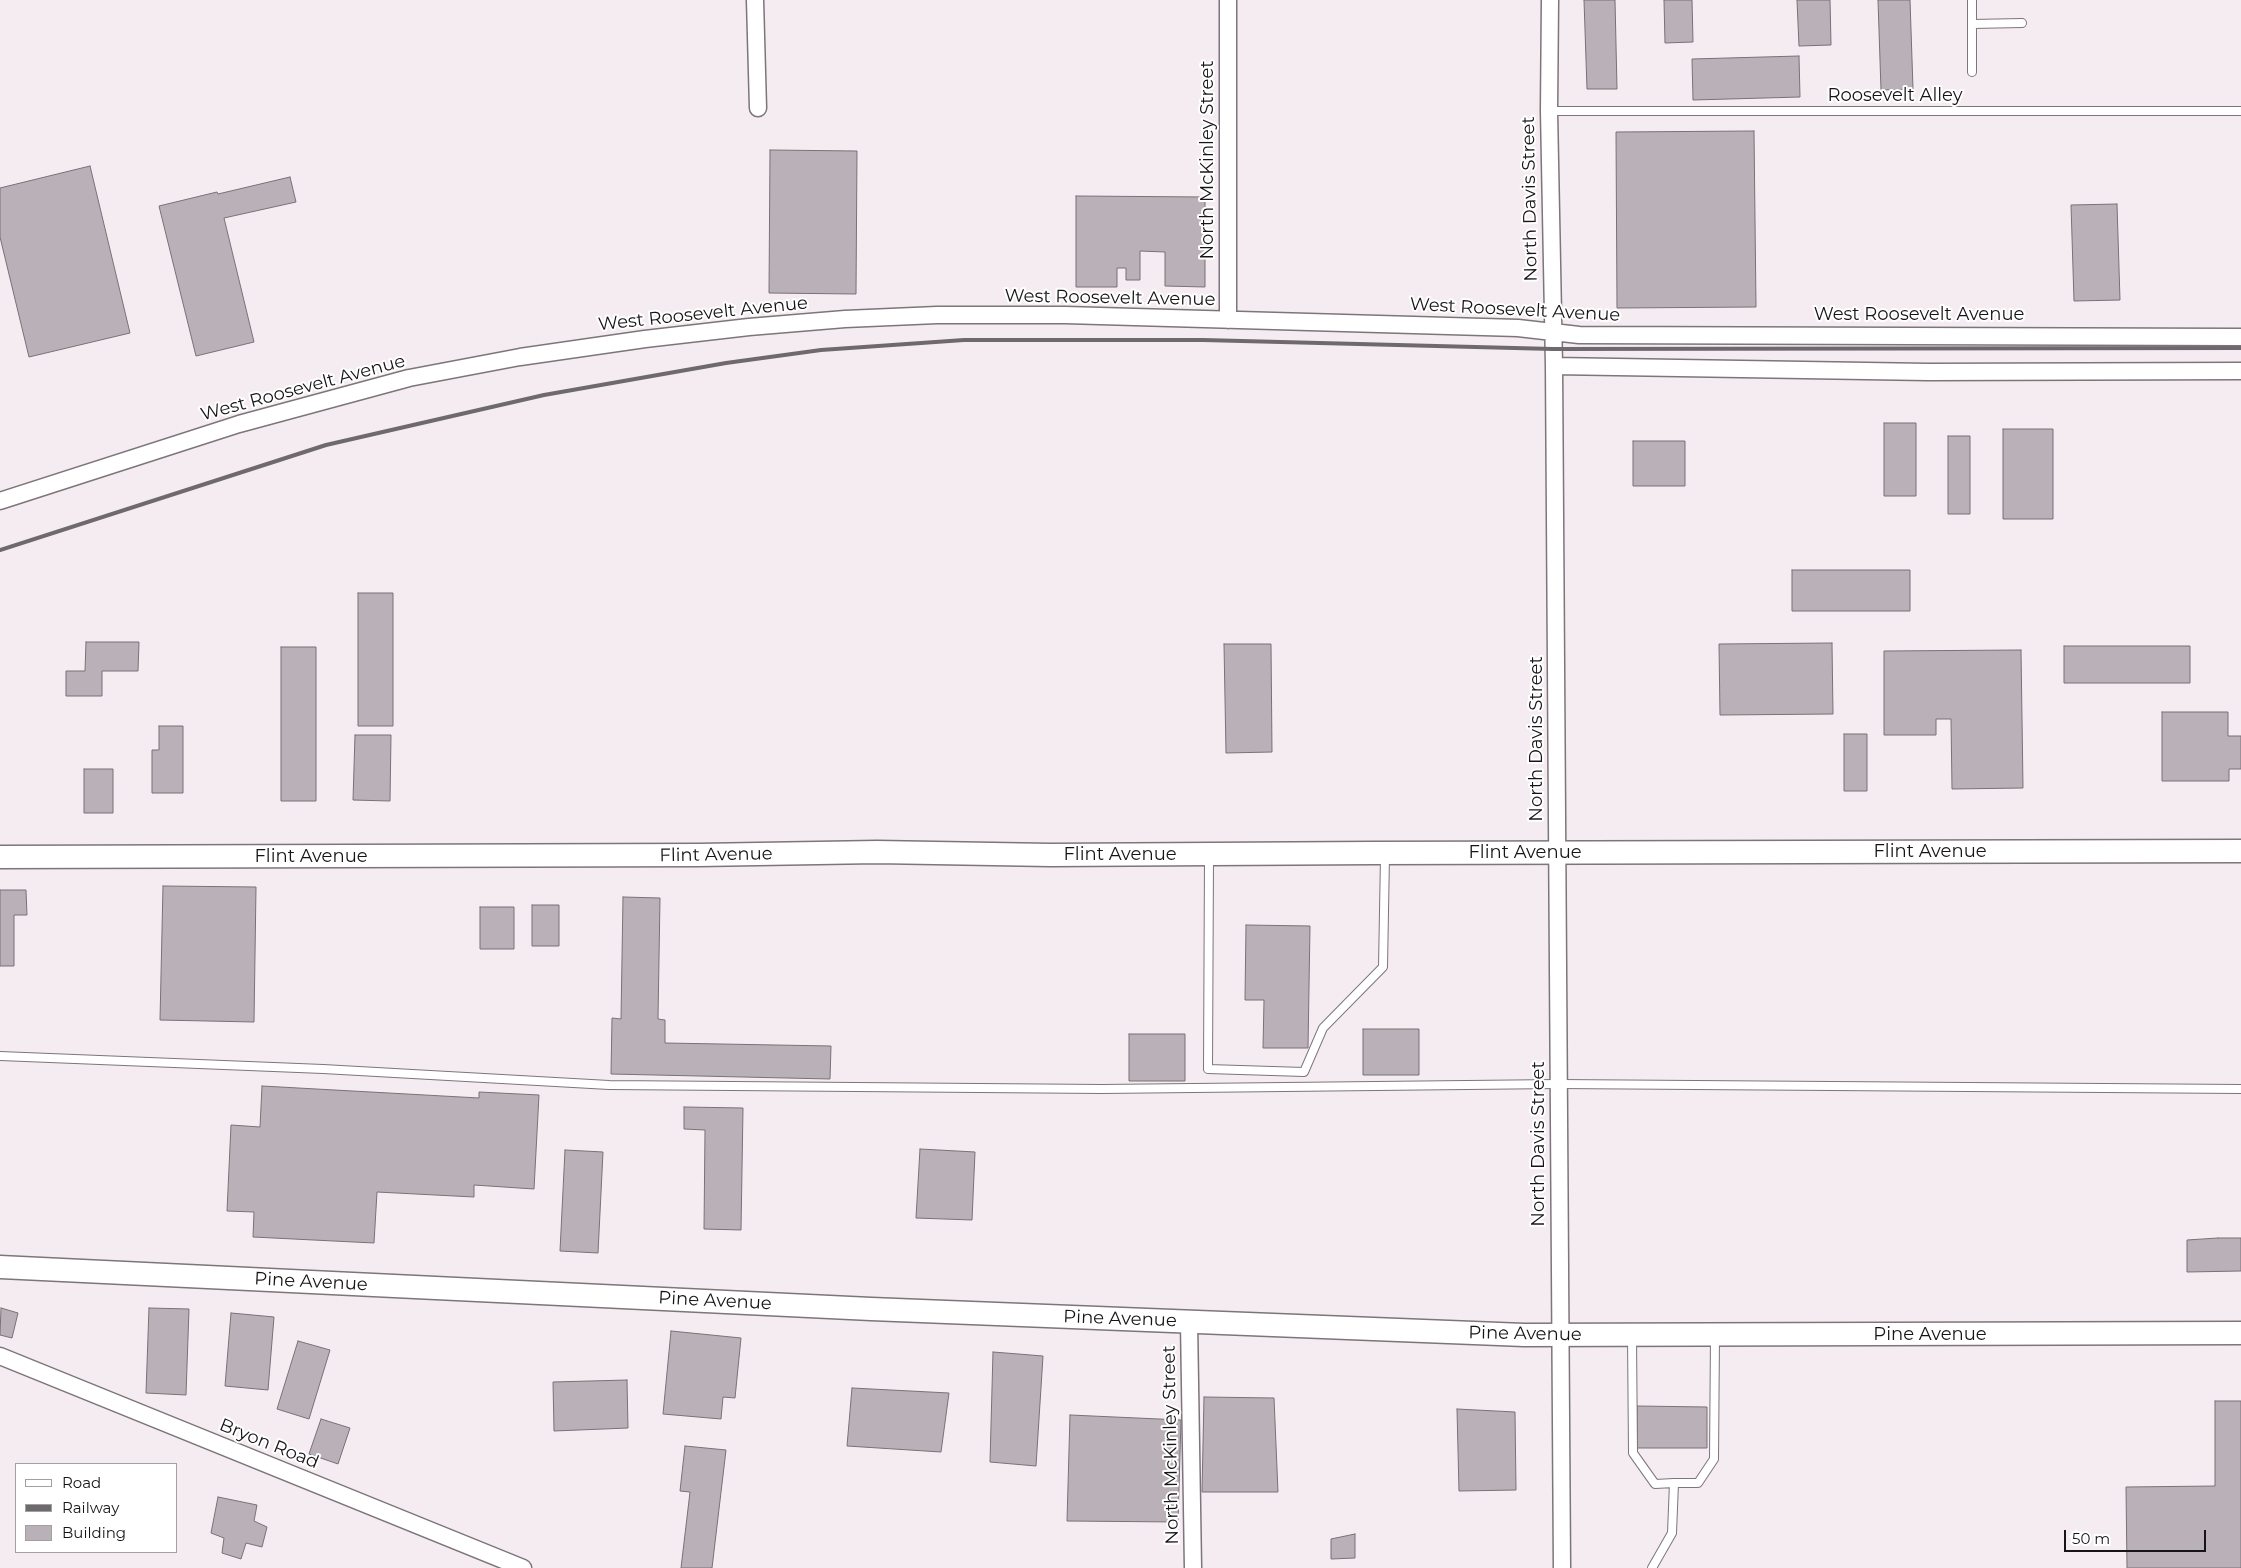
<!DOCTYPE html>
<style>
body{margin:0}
#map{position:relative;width:2241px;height:1568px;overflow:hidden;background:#f5ecf2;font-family:Montserrat,sans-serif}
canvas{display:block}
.legend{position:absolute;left:15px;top:1463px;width:162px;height:90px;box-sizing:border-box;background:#fff;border:1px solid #a2a1a2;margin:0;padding:6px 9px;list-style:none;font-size:15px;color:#171416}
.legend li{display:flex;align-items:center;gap:10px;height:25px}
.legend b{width:25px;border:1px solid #a2a1a2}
.scale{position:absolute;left:2064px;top:1530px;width:142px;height:22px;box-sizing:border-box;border:2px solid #171416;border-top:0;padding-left:6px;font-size:15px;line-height:18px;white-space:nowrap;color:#171416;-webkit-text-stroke:4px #fff;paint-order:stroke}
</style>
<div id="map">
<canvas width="2241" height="1568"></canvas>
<ul class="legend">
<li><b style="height:6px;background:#fff"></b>Road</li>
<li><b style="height:6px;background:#6e696d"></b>Railway</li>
<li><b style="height:14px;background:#b9b1b7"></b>Building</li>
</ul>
<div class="scale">50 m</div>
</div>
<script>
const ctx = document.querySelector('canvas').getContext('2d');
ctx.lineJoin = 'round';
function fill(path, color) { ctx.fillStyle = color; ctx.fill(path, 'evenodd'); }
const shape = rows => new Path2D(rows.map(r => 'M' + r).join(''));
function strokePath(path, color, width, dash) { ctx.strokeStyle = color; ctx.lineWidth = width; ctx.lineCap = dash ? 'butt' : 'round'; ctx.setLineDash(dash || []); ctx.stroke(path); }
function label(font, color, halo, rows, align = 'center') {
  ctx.font = font + ' Montserrat,sans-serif'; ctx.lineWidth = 4; ctx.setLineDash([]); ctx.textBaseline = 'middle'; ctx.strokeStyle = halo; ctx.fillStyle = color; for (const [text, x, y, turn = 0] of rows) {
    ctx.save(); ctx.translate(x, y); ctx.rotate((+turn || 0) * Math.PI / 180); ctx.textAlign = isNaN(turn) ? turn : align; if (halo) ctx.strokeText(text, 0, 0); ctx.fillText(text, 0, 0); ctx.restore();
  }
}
const building = shape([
 [1584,0,1615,0,1617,89,1587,89,1584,0],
 [1664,0,1692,0,1693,42,1665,43,1664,0],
 [1797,0,1830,0,1831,45,1799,46,1797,0],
 [1878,0,1910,0,1913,89,1881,90,1878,0],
 [1799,56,1800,97,1693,100,1692,59,1799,56],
 [1754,131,1756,307,1617,308,1616,132,1754,131],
 [770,150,857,151,856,294,769,293,770,150],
 [90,166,130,333,29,357,0,237,0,188,90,166],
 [290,177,296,202,224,218,254,342,196,356,159,206,217,192,218,194,290,177],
 [1076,196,1205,197,1205,287,1165,286,1165,252,1140,251,1140,280,1126,280,1126,268,1117,268,1117,287,1076,287,1076,196],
 [2117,204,2120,300,2074,301,2071,205,2117,204],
 [1884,423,1916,423,1916,496,1884,496,1884,423],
 [2003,429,2053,429,2053,519,2003,519,2003,429],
 [1948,436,1970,436,1970,514,1948,514,1948,436],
 [1633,441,1685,441,1685,486,1633,486,1633,441],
 [1792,570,1910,570,1910,611,1792,611,1792,570],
 [358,593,393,593,393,726,358,726,358,593],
 [86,642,139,642,138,671,102,671,102,696,66,696,66,671,85,671,86,642],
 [1832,643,1833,714,1720,715,1719,644,1832,643],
 [1224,644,1271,644,1272,752,1226,753,1224,644],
 [2064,646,2190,646,2190,683,2064,683,2064,646],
 [281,647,316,647,316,801,281,801,281,647],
 [2021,650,2023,788,1952,789,1951,719,1936,719,1936,735,1884,735,1884,651,2021,650],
 [2162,712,2228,712,2228,736,2241,736,2241,769,2229,769,2229,781,2162,781,2162,712],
 [159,726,183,726,183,793,152,793,152,750,159,750,159,726],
 [1844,734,1867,734,1867,791,1844,791,1844,734],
 [355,735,391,735,390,801,353,800,355,735],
 [84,769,113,769,113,813,84,813,84,769],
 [163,886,256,887,254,1022,160,1020,163,886],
 [0,890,26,890,27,915,14,915,14,966,0,966,0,890],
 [623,897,660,898,658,1019,665,1020,665,1043,831,1046,830,1079,611,1074,612,1018,621,1019,623,897],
 [532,905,559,905,559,946,532,946,532,905],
 [480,907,514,907,514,949,480,949,480,907],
 [1246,925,1310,926,1308,1048,1263,1048,1264,1000,1245,1000,1246,925],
 [1363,1029,1419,1029,1419,1075,1363,1075,1363,1029],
 [1129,1034,1185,1034,1185,1081,1129,1081,1129,1034],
 [262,1086,479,1098,479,1092,539,1095,534,1189,474,1185,474,1197,377,1192,374,1243,253,1237,254,1212,227,1211,231,1125,260,1127,262,1086],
 [684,1107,743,1108,741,1230,704,1229,705,1130,684,1129,684,1107],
 [920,1149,975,1152,972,1220,916,1218,920,1149],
 [565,1150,603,1152,598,1253,560,1251,565,1150],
 [2218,1238,2241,1238,2241,1271,2187,1272,2187,1240,2218,1238],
 [1,1308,18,1313,12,1338,0,1335,1,1308],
 [149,1308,189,1309,186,1395,146,1393,149,1308],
 [231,1313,274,1317,268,1390,225,1386,231,1313],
 [671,1331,741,1338,735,1398,723,1397,721,1419,663,1414,671,1331],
 [298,1341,330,1350,309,1419,277,1409,298,1341],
 [993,1352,1043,1356,1036,1466,990,1462,993,1352],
 [627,1380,628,1428,554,1431,553,1382,627,1380],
 [852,1388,949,1393,941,1452,847,1446,852,1388],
 [1204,1397,1274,1398,1278,1492,1202,1492,1204,1397],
 [2215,1401,2241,1401,2241,1568,2127,1568,2126,1487,2215,1486,2215,1401],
 [1637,1406,1707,1407,1707,1448,1637,1448,1637,1406],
 [1457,1409,1515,1412,1516,1490,1459,1491,1457,1409],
 [1070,1415,1181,1420,1178,1522,1067,1521,1070,1415],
 [321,1419,350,1428,338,1464,309,1454,321,1419],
 [685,1446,726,1450,712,1568,681,1568,690,1492,680,1491,685,1446],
 [218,1497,257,1505,254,1521,267,1527,262,1547,246,1543,241,1559,222,1553,224,1538,211,1533,218,1497],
 [1355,1534,1355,1558,1331,1559,1331,1539,1355,1534]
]);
const lane = shape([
 [1972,0,1972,72],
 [1972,24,2022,23],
 [1549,111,2241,111],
 [1209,856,1208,1069,1304,1072,1323,1028,1383,967,1385,856],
 [0,1056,323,1069,609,1085,1102,1089,1558,1084,2241,1089],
 [1632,1336,1633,1453,1655,1484,1674,1483],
 [1652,1568,1672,1533,1674,1483,1698,1483,1714,1459,1715,1336]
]);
const street = shape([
 [755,0,758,108],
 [1550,0,1549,111,1554,366,1562,1568],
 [1228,320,1228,0],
 [1554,366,1928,372,2241,371],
 [0,501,239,424,409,378,520,357,645,339,749,327,845,319,937,315,1065,315,1518,328,1579,335,2241,337],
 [1189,1322,1193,1568],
 [0,1356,523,1568]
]);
const secondary = shape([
 [0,857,699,855,877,852,1050,855,1374,853,2241,851],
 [0,1267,871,1309,1524,1335,2241,1333]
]);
const rail = shape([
 [0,550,326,445,544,395,726,363,821,350,964,340,1203,340,1553,349,2241,348]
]);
const streetNames = [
 ["Roosevelt Alley",1895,96],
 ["North McKinley Street",1208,160,-90],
 ["North Davis Street",1530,199,-91],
 ["West Roosevelt Avenue",1110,298,1],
 ["West Roosevelt Avenue",1515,310,3],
 ["West Roosevelt Avenue",703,314,-6],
 ["West Roosevelt Avenue",1919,315],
 ["West Roosevelt Avenue",303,388,-15],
 ["North Davis Street",1537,739,-90],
 ["Flint Avenue",1930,852],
 ["Flint Avenue",1525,853],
 ["Flint Avenue",716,855,-1],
 ["Flint Avenue",1120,855],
 ["Flint Avenue",311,857],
 ["North Davis Street",1539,1144,-90],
 ["Pine Avenue",311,1282,3],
 ["Pine Avenue",715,1301,3],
 ["Pine Avenue",1120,1319,2],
 ["Pine Avenue",1525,1334,1],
 ["Pine Avenue",1930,1335],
 ["Bryon Road",269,1444,22],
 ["North McKinley Street",1171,1445,-91]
];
fill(building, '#b9b1b7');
strokePath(building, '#787176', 1);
strokePath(lane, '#7c757a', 10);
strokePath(street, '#7c757a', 19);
strokePath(secondary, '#7c757a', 25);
strokePath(lane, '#fff', 8);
strokePath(street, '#fff', 16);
strokePath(secondary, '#fff', 22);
strokePath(rail, '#6e696d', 4);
label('18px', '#171416', '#fff', streetNames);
</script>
